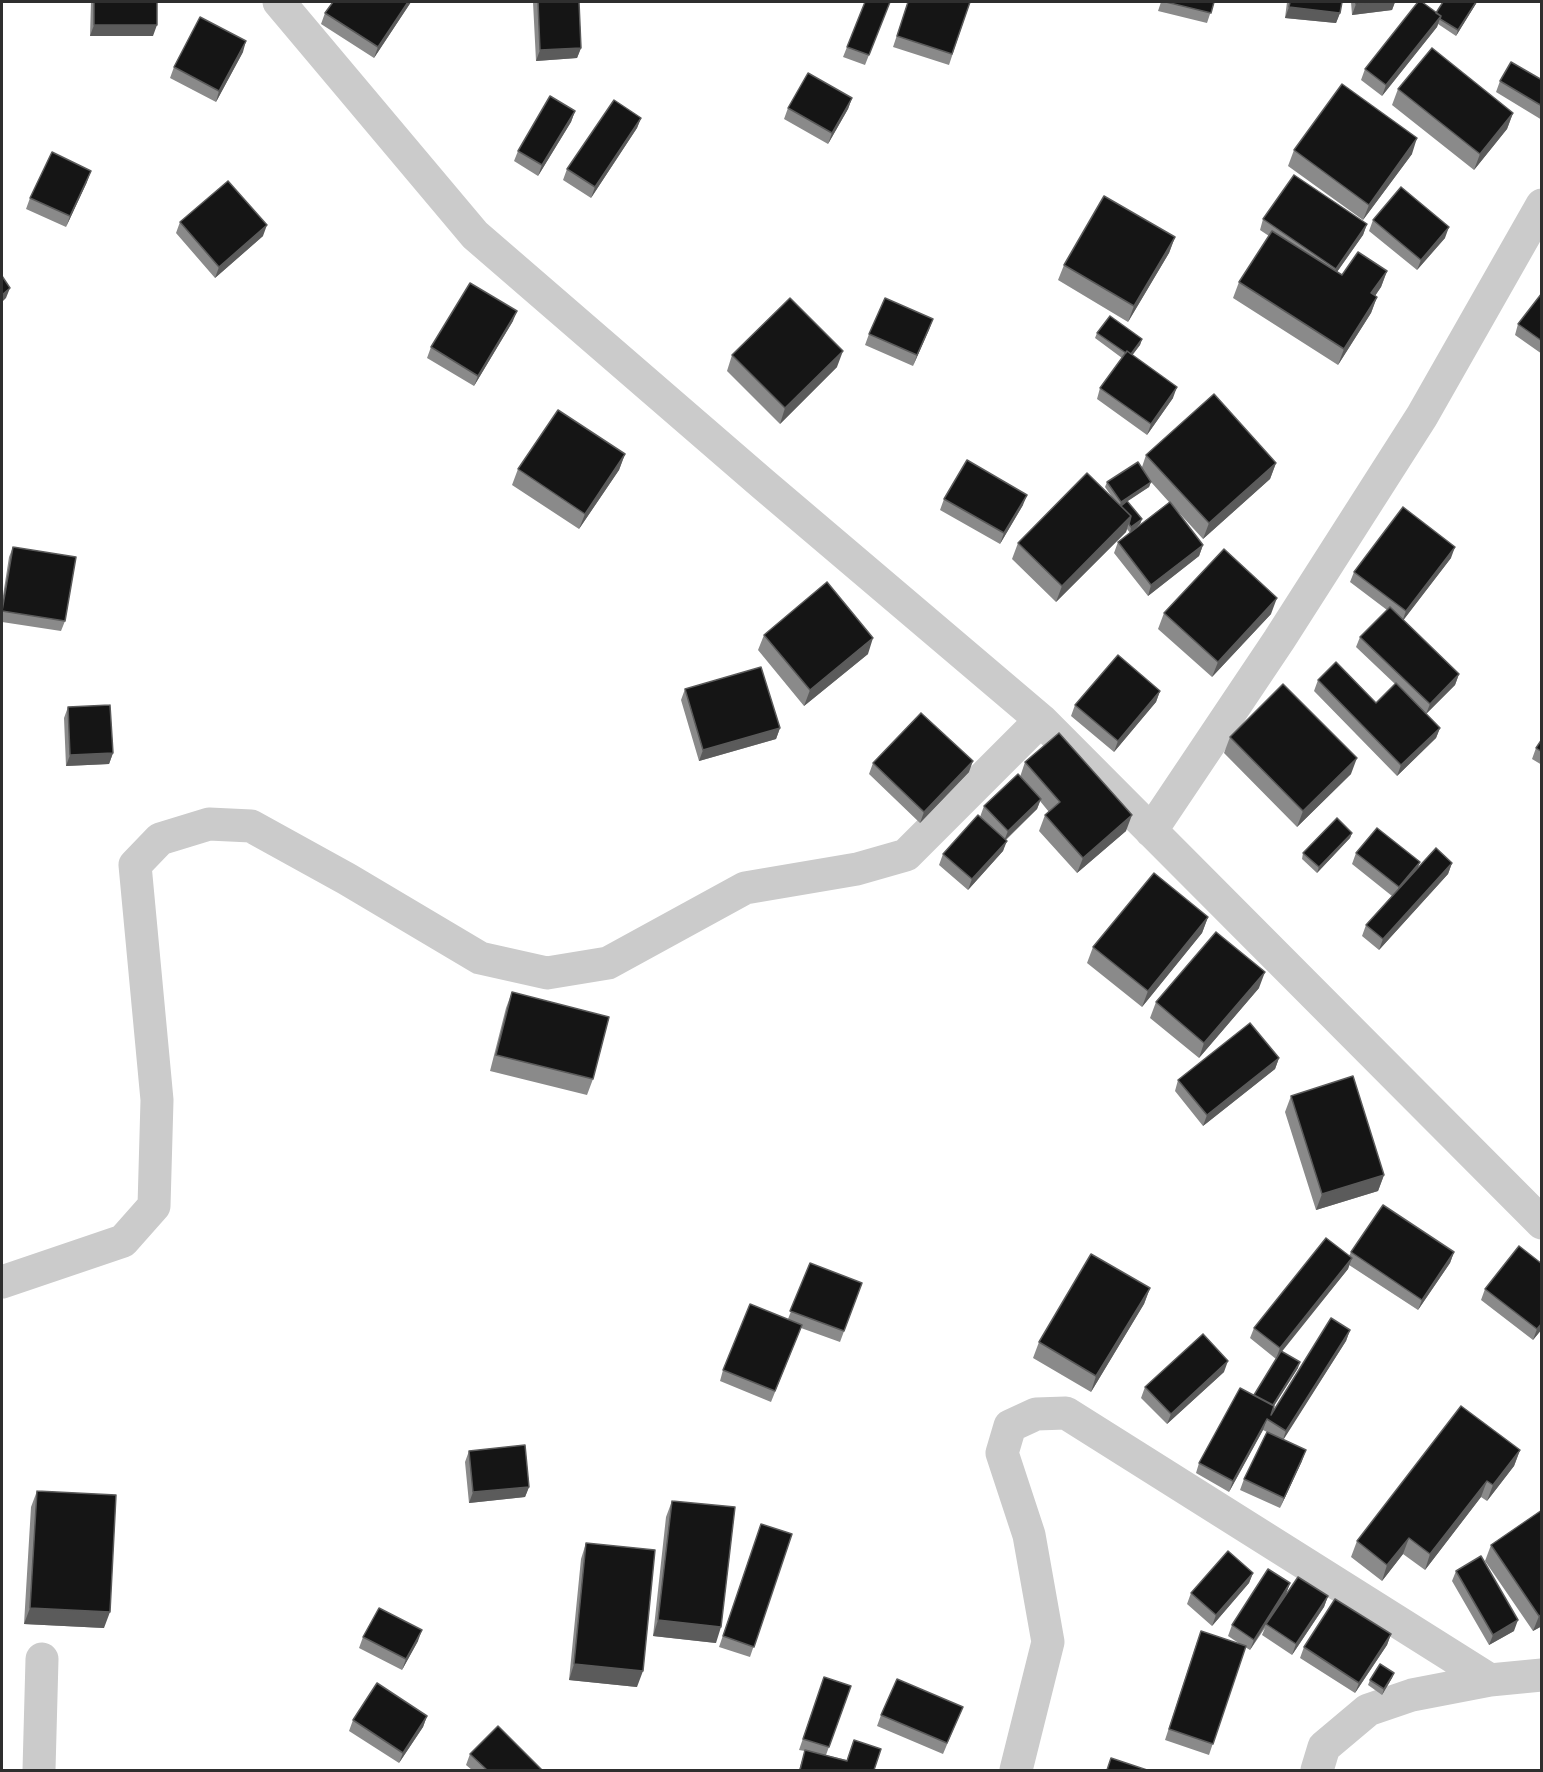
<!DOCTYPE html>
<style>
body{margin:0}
#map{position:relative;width:1543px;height:1772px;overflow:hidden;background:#fff;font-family:Helvetica,sans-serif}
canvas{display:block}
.frame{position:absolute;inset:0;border:3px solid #2e2e2e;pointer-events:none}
</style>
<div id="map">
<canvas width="1543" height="1772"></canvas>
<div class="frame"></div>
</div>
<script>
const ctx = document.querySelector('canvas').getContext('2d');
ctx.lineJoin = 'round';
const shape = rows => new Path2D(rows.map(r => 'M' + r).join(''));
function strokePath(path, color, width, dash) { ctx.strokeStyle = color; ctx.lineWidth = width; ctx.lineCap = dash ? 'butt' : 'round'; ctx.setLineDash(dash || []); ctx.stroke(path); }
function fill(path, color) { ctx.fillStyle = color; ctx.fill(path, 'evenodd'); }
const street = shape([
 [279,2,475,235,763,484,1041,720,1542,1223],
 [1151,831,1279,640,1422,416,1542,205],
 [2,1282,123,1241,154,1206,157,1100,135,865,160,839,209,824,251,826,347,879,480,958,547,973,608,963,745,888,857,869,906,855,1041,720],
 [39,1770,42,1659],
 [1016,1770,1048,1642,1029,1535,1002,1453,1010,1426,1036,1414,1066,1413,1490,1680],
 [1317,1770,1324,1747,1368,1710,1412,1695,1490,1680,1542,1675]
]);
const wall = shape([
 [91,2,94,2,153,36,90,36],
 [333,2,411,2,374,58,321,24,325,13],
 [533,2,579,2,581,48,577,58,536,61],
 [865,2,890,2,865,65,843,57],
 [908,2,970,2,949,65,893,47],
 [1161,2,1214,2,1207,23,1158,11],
 [1287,2,1342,2,1340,13,1336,23,1285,18],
 [1351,2,1395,2,1392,10,1352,15],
 [1443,2,1477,2,1456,36,1438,24,1437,27,1382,96,1361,80,1365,69,1436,13],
 [243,52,216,102,170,78,174,67],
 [1542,80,1542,120,1496,92,1500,81],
 [1398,89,1513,113,1507,129,1474,170,1392,105],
 [852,98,848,109,828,144,784,119,788,108],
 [575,111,571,122,538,176,514,161,518,151],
 [641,118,637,128,591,198,563,180,567,169],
 [1294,150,1412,154,1363,220,1288,166],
 [87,182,66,227,26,209,30,198],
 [1263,219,1367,224,1363,235,1337,272,1342,275,1387,271,1381,287,1375,296,1377,297,1371,313,1338,365,1233,298,1239,282,1269,236,1260,230],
 [1373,220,1445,238,1417,270,1369,231],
 [180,222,263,236,215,278,176,233],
 [1175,237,1169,253,1128,322,1058,280,1064,265],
 [1542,293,1542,354,1515,335,1518,324],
 [933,319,913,366,865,345,869,334],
 [513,321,474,386,427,358,431,347],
 [1097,333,1142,339,1140,345,1132,355,1173,398,1147,435,1097,399,1100,388,1122,358,1095,338],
 [732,355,837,367,780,424,727,371],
 [625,454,619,470,579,529,512,485,518,469],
 [1146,455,1276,463,1270,479,1203,539,1171,504,1203,545,1199,556,1148,596,1114,553,1118,542,1169,502,1151,482,1149,487,1127,501,1142,519,1140,524,1130,533,1127,529,1126,532,1056,602,1012,559,1018,543,1112,497,1105,487,1107,482,1142,467],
 [944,499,1023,505,1000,544,940,510],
 [13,547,65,621,61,631,2,622,2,602,9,557],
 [1451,558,1403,620,1459,674,1455,685,1426,714,1440,728,1436,738,1397,776,1314,691,1318,680,1376,703,1395,684,1356,647,1360,637,1387,610,1350,582,1354,572],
 [1164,613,1271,614,1212,677,1158,629],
 [764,635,868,654,804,706,758,650],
 [685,689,780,728,776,739,699,761,681,700],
 [1160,691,1156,702,1114,752,1071,716,1075,705],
 [68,707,113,753,109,764,66,766,64,718],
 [1230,737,1351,774,1297,827,1224,753],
 [1542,739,1542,765,1532,759,1536,748],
 [1025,762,1126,831,1077,873,1039,831,1045,815,1049,812,1040,801,1037,809,1006,840,1003,851,968,890,939,865,943,854,985,822,980,817,984,806,1020,777],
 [873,763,969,772,920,823,869,774],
 [1352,833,1350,838,1317,873,1302,859,1303,853],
 [1356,853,1417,869,1452,863,1448,874,1379,950,1362,936,1366,925,1392,896,1352,864],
 [1208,917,1202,933,1142,1007,1087,963,1093,947],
 [1259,988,1199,1058,1150,1018,1156,1002],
 [512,992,593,1079,587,1095,490,1071,506,1008],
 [1279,1058,1275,1069,1203,1126,1175,1091,1178,1080],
 [1291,1096,1384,1175,1378,1191,1316,1210,1285,1112],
 [1351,1252,1454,1252,1450,1263,1418,1310,1349,1265,1348,1269,1281,1351,1298,1368,1274,1406,1272,1413,1350,1330,1346,1341,1283,1439,1302,1461,1280,1508,1240,1490,1244,1479,1267,1432,1263,1430,1229,1492,1196,1473,1199,1463,1254,1395,1276,1359,1250,1338,1254,1328,1349,1256],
 [810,1263,862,1283,840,1342,801,1328,771,1402,720,1381,723,1370,788,1319],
 [1542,1264,1542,1329,1533,1340,1481,1300,1485,1289],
 [1150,1288,1144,1304,1091,1392,1033,1358,1039,1342],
 [1224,1372,1167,1424,1141,1398,1145,1387],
 [1520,1450,1514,1466,1487,1501,1481,1497,1425,1570,1403,1554,1382,1581,1351,1557,1357,1541],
 [469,1451,529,1487,525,1497,469,1503,465,1462],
 [37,1491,104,1628,24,1624,31,1507],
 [672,1501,716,1643,653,1636,666,1517],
 [1542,1510,1542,1626,1533,1631,1485,1561,1491,1545],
 [761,1524,792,1534,750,1657,719,1647],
 [586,1543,637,1687,569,1680,581,1559],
 [1456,1571,1514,1631,1489,1645,1452,1581],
 [1253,1573,1249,1583,1212,1626,1187,1604,1191,1593],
 [1290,1583,1286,1594,1328,1596,1324,1607,1292,1655,1262,1635,1265,1628,1250,1650,1245,1647,1209,1755,1165,1740,1197,1642,1240,1644,1228,1636,1232,1625],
 [1391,1634,1387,1645,1355,1693,1300,1658,1304,1647],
 [363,1637,418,1641,402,1670,359,1648],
 [1394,1673,1392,1678,1382,1695,1368,1685,1370,1680],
 [824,1677,851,1686,826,1755,847,1760,854,1740,874,1770,799,1770,805,1751,799,1750],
 [963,1707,943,1754,877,1726,881,1715],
 [427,1716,423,1727,399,1763,349,1731,353,1720],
 [470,1754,542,1770,472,1770,466,1765]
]);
const shadedWall = shape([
 [408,2,411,2,374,58,378,47],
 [1376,2,1395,2,1392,10,1352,15,1356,4],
 [1476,2,1477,2,1456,36,1458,30],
 [1289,7,1340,13,1336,23,1285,18],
 [1441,16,1437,27,1382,96,1386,85],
 [94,25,157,25,153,36,90,36],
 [246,41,243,52,216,102,219,91],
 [581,48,577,58,536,61,540,50],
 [852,98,848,109,828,144,832,133],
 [575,111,571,122,538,176,542,165],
 [1513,113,1507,129,1474,170,1480,154],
 [641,118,637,128,591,198,595,187],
 [1417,138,1412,154,1363,220,1369,205],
 [91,171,87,182,66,227,70,216],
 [1367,224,1363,235,1332,279,1336,269],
 [267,225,263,236,215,278,219,267],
 [1449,227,1445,238,1417,270,1421,260],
 [1175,237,1169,253,1128,322,1134,306],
 [1387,271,1381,287,1366,309,1371,293],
 [10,288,6,298,2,302,2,295],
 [1377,297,1371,313,1338,365,1344,349],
 [517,311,513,321,474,386,478,376],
 [933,319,929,330,913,366,917,355],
 [1142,339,1140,345,1128,361,1130,356],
 [843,351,837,367,780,424,785,408],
 [1177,387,1173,398,1147,435,1151,424],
 [625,454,619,470,579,529,585,514],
 [1276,463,1270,479,1203,539,1209,523],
 [1151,482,1149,487,1119,507,1121,502],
 [1027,495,1023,505,1000,544,1004,533],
 [1131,516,1126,532,1056,602,1062,586],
 [1142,519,1140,524,1130,533,1131,527],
 [1203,545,1199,556,1148,596,1151,585],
 [1455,547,1451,558,1402,622,1406,611],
 [1277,598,1271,614,1212,677,1218,662],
 [873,638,868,654,804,706,810,690],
 [1459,674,1455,685,1426,714,1430,704],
 [1160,691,1156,702,1114,752,1118,741],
 [780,728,776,739,699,761,703,750],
 [1440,728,1436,738,1397,776,1401,765],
 [113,753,109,764,66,766,70,755],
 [1357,758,1351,774,1297,827,1303,811],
 [973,761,969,772,920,823,924,812],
 [1041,799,1037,809,1004,841,1008,831],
 [1132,815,1126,831,1077,873,1083,858],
 [1352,833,1350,838,1317,873,1319,867],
 [1007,841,1003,851,968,890,972,879],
 [1420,862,1416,873,1395,898,1399,887],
 [1452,863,1448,874,1379,950,1383,939],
 [1208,917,1202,933,1142,1007,1148,991],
 [1265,972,1259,988,1199,1058,1204,1043],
 [1279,1058,1275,1069,1203,1126,1207,1115],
 [1384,1175,1378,1191,1316,1210,1322,1194],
 [1454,1252,1450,1263,1418,1310,1422,1300],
 [1352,1258,1348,1269,1276,1359,1280,1348],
 [1150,1288,1144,1304,1091,1392,1096,1376],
 [1542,1323,1542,1329,1533,1340,1537,1329],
 [1350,1330,1346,1341,1282,1442,1286,1431],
 [1228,1361,1224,1372,1167,1424,1171,1414],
 [1300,1362,1298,1368,1270,1412,1272,1407],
 [1267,1419,1263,1430,1229,1492,1233,1481],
 [1306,1450,1302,1461,1280,1508,1284,1498],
 [1520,1450,1514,1466,1487,1501,1493,1485],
 [1487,1481,1481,1497,1425,1570,1430,1554],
 [529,1487,525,1497,469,1503,473,1492],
 [1409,1538,1403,1554,1382,1581,1387,1565],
 [1253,1573,1249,1583,1212,1626,1216,1615],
 [1290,1583,1286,1594,1266,1624,1250,1650,1254,1640],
 [1328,1596,1324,1607,1292,1655,1296,1644],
 [30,1608,110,1612,104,1628,24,1624],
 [1542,1614,1542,1626,1533,1631,1539,1616],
 [658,1620,721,1627,716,1643,653,1636],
 [1518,1620,1514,1631,1489,1645,1493,1635],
 [422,1630,418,1641,402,1670,406,1659],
 [1391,1634,1387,1645,1355,1693,1359,1683],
 [574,1664,643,1671,637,1687,569,1680],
 [1394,1673,1392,1678,1382,1695,1384,1689],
 [427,1716,423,1727,399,1763,403,1753]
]);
const building = shape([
 [94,2,157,2,157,25,94,25,94,2],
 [333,2,408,2,378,47,325,13,333,2],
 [538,2,579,2,581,48,540,50,538,2],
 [865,2,890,2,869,55,847,47,865,2],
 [908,2,970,2,952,54,897,36,908,2],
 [1166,2,1214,2,1211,13,1166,2],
 [1290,2,1342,2,1340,13,1289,7,1290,2],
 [1356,2,1376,2,1356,4,1356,2],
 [1418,2,1422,2,1441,16,1386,85,1365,69,1418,2],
 [1443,2,1476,2,1458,30,1440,19,1441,16,1436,13,1443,2],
 [200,17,246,41,219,91,174,67,200,17],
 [1432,48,1513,113,1480,154,1398,89,1432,48],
 [1511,62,1542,80,1542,106,1500,81,1511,62],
 [808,73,852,98,832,133,788,108,808,73],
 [1342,84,1417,138,1369,205,1294,150,1342,84],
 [550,96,575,111,542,165,518,151,550,96],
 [614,100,641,118,595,187,567,169,614,100],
 [52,152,91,171,70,216,30,198,52,152],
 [1294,175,1367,224,1336,269,1263,219,1294,175],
 [228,181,267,225,219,267,180,222,228,181],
 [1401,187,1449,227,1421,260,1373,220,1401,187],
 [1104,196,1175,237,1134,306,1064,265,1104,196],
 [1272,231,1342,275,1358,252,1387,271,1371,293,1377,297,1344,349,1239,282,1272,231],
 [2,276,10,288,2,295,2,276],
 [470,283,517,311,478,376,431,347,470,283],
 [1542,293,1542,341,1518,324,1542,293],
 [790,298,843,351,785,408,732,355,790,298],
 [885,298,933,319,917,355,869,334,885,298],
 [1110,316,1142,339,1131,354,1127,351,1126,353,1097,333,1110,316],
 [1127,351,1177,387,1151,424,1100,388,1127,351],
 [1214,394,1276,463,1209,523,1146,455,1214,394],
 [558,410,625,454,585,514,518,469,558,410],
 [967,460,1027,495,1004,533,944,499,967,460],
 [1138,462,1151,482,1121,502,1107,482,1138,462],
 [1087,473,1131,516,1062,586,1018,543,1087,473],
 [1127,501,1142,519,1131,527,1129,524,1131,516,1121,506,1127,501],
 [1170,502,1203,545,1151,585,1118,542,1170,502],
 [1403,507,1455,547,1406,611,1354,572,1403,507],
 [13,547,76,557,65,621,2,611,13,547],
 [1224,549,1277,598,1218,662,1164,613,1224,549],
 [827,582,873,638,810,690,764,635,827,582],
 [1390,607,1459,674,1430,704,1360,637,1390,607],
 [1118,655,1160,691,1118,741,1075,705,1118,655],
 [1336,662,1376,703,1396,683,1440,728,1401,765,1318,680,1336,662],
 [761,667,780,728,703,750,685,689,761,667],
 [1283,684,1357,758,1303,811,1230,737,1283,684],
 [110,705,113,753,70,755,68,707,110,705],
 [921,713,973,761,924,812,873,763,921,713],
 [1059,733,1132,815,1083,858,1045,815,1060,802,1025,762,1059,733],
 [1542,739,1542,752,1536,748,1542,739],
 [1018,774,1041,799,1008,831,984,806,1018,774],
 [978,815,1007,841,972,879,943,854,978,815],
 [1337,818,1352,833,1319,867,1303,853,1337,818],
 [1377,828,1420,862,1399,887,1356,853,1377,828],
 [1436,848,1452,863,1383,939,1366,925,1436,848],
 [1154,873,1208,917,1148,991,1093,947,1154,873],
 [1216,932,1265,972,1204,1043,1156,1002,1216,932],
 [512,992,609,1017,593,1079,496,1055,512,992],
 [1250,1023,1279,1058,1207,1115,1178,1080,1250,1023],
 [1353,1076,1384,1175,1322,1194,1291,1096,1353,1076],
 [1383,1205,1454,1252,1422,1300,1351,1252,1383,1205],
 [1326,1238,1352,1258,1280,1348,1254,1328,1326,1238],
 [1519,1246,1542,1264,1542,1323,1537,1329,1485,1289,1519,1246],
 [1091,1254,1150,1288,1096,1376,1039,1342,1091,1254],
 [810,1263,862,1283,844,1331,790,1311,810,1263],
 [750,1304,802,1325,775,1391,723,1370,750,1304],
 [1331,1318,1350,1330,1286,1431,1267,1419,1233,1481,1199,1463,1240,1388,1274,1406,1271,1415,1331,1318],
 [1203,1334,1228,1361,1171,1414,1145,1387,1203,1334],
 [1281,1351,1300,1362,1273,1405,1254,1395,1281,1351],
 [1461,1406,1520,1450,1493,1485,1487,1481,1430,1554,1409,1538,1387,1565,1357,1541,1461,1406],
 [1267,1432,1306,1450,1284,1498,1244,1479,1267,1432],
 [525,1445,529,1487,473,1492,469,1451,525,1445],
 [37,1491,116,1495,110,1612,30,1608,37,1491],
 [672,1501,735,1507,721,1627,658,1620,672,1501],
 [1542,1510,1542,1614,1539,1616,1491,1545,1542,1510],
 [761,1524,792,1534,754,1647,723,1636,761,1524],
 [586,1543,655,1550,643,1671,574,1664,586,1543],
 [1228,1551,1253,1573,1216,1615,1191,1593,1228,1551],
 [1481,1556,1518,1620,1493,1635,1456,1571,1481,1556],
 [1268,1569,1290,1583,1254,1640,1232,1625,1268,1569],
 [1298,1577,1328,1596,1296,1644,1266,1624,1298,1577],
 [1335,1599,1391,1634,1359,1683,1304,1647,1335,1599],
 [379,1608,422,1630,406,1659,363,1637,379,1608],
 [1201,1631,1246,1646,1213,1744,1169,1729,1201,1631],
 [1380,1664,1394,1673,1384,1689,1370,1680,1380,1664],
 [824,1677,851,1686,829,1747,803,1739,824,1677],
 [897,1679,963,1707,947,1743,881,1715,897,1679],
 [377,1683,427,1716,403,1753,353,1720,377,1683],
 [498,1726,542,1770,487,1770,470,1754,498,1726],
 [854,1740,881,1749,874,1770,800,1770,805,1750,847,1761,854,1740],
 [1111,1758,1147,1770,1107,1770,1111,1758]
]);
strokePath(street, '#cbcbcb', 33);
fill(wall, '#8a8a8a');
fill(shadedWall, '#5b5b5b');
fill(building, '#151515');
strokePath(building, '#5b5b5b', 1.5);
</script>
